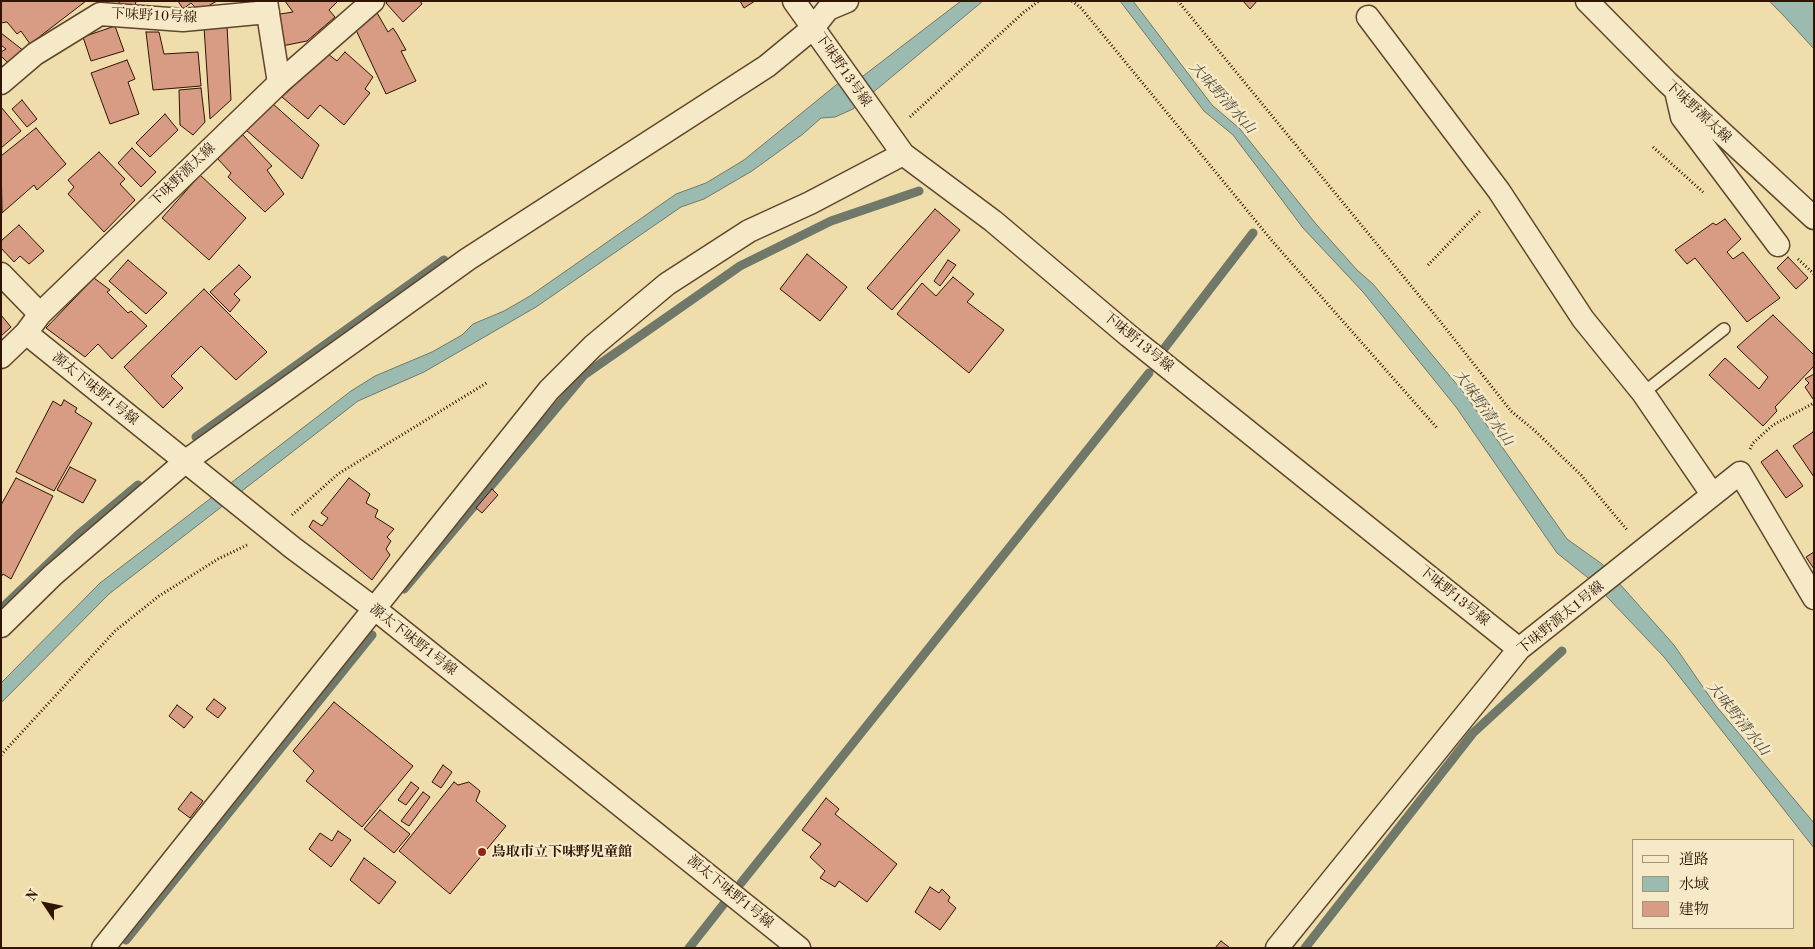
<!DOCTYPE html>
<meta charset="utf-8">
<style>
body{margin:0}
#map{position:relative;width:1815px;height:949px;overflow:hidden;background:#efddab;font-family:"Old Standard TT","Noto Serif JP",serif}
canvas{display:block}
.frame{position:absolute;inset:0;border:2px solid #301400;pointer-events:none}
.legend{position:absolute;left:1632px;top:839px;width:162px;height:90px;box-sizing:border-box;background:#f5e9c8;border:1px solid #a69478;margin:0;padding:6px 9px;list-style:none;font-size:15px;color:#301400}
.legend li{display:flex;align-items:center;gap:10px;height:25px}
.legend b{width:25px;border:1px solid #a69478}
.north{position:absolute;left:20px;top:879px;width:50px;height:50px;-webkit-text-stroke:4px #f5e9c8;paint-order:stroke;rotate:304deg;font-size:14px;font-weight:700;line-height:20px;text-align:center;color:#301400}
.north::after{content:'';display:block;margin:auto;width:18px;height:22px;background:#301400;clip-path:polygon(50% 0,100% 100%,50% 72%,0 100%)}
</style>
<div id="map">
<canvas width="1815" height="949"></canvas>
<div class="frame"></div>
<ul class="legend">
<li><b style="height:6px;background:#f5e9c8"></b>道路</li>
<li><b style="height:14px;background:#9bbbb0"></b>水域</li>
<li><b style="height:14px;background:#d89b84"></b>建物</li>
</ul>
<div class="north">N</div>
</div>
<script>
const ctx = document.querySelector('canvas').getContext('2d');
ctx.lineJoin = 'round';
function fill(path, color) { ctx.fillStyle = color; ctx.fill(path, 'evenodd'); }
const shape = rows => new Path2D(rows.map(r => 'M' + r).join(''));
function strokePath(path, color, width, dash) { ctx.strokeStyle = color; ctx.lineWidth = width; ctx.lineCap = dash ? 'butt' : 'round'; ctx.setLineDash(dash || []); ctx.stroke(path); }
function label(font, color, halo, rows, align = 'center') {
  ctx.font = font + ' "Old Standard TT","Noto Serif JP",serif'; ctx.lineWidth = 5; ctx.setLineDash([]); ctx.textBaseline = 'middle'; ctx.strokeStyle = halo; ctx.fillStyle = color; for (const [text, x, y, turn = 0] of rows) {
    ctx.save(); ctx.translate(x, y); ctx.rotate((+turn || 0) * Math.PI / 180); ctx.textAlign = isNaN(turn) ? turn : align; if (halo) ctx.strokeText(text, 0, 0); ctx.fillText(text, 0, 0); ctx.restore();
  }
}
const water = shape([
 [961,1,983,1,853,109,835,117,821,118,803,134,752,171,704,199,681,207,536,307,424,372,358,401,109,594,1,703,1,683,100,583,351,391,375,376,432,352,462,335,473,324,504,311,530,296,676,194,706,183,744,160,841,81,863,76,961,1],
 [1120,1,1133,1,1212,105,1240,129,1316,224,1357,270,1373,284,1464,393,1567,539,1602,564,1674,645,1716,706,1814,823,1814,848,1664,657,1592,581,1557,553,1456,407,1363,292,1303,228,1233,135,1204,111,1120,1],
 [1769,1,1814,1,1814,49,1783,15,1769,1]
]);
const stream = shape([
 [1163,350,1253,233],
 [196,437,444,260],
 [404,589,584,375,740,266,831,221,919,191],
 [1,609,78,535,138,485],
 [741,883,1149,373],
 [126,940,372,635],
 [689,948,723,905],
 [1305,948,1473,733,1562,651]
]);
const building = shape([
 [1,1,86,1,30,44,21,31,17,34,7,22,1,23,1,1],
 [119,1,136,1,135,7,119,6,119,1],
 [178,1,217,1,199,11,191,3,183,9,178,1],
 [285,1,338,1,329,10,335,17,307,41,282,46,280,14,293,12,285,1],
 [388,1,420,1,422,4,403,22,386,3,388,1],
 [740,1,755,1,744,8,740,1],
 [1243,1,1257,1,1250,9,1243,1],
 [376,11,388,32,393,28,397,34,406,50,401,51,416,81,386,94,356,30,376,11],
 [115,26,124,51,91,61,83,37,115,26],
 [227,26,231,100,210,119,204,27,227,26],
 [146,32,159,32,164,54,198,52,201,86,153,90,146,32],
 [1,33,24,51,10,65,1,56,1,52,6,49,1,45,1,33],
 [345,52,373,77,365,89,370,93,344,125,320,105,308,119,282,97,328,54,337,61,345,52],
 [127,60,135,79,128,82,139,114,110,124,91,73,127,60],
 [201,88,205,122,193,135,180,125,179,90,201,88],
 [22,100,37,119,27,127,12,109,22,100],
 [272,103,319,145,302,179,246,130,272,103],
 [1,107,21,131,1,148,1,107],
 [165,114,178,130,150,157,136,143,165,114],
 [36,128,66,164,37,190,34,185,2,213,1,156,36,128],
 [241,133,272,166,267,170,284,194,265,212,228,177,231,173,216,157,241,133],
 [132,148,156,172,141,187,118,163,132,148],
 [99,152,125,179,120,184,135,200,104,232,68,194,74,187,68,180,99,152],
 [200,175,246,218,209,260,162,218,200,175],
 [935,209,960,230,892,310,867,288,935,209],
 [1725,219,1741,239,1727,252,1733,259,1743,252,1780,298,1747,322,1695,258,1687,264,1675,250,1713,223,1716,225,1725,219],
 [19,225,44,251,29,264,20,256,14,262,1,248,1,241,19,225],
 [807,254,847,287,820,321,780,289,807,254],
 [1788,257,1808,278,1796,289,1777,268,1788,257],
 [128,260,167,293,146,314,109,281,128,260],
 [948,260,956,265,940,286,934,281,948,260],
 [239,265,251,277,234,294,240,300,230,312,210,292,239,265],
 [953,277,974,294,967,302,1004,330,969,373,897,314,922,283,936,296,953,277],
 [94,278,110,290,107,292,128,313,131,311,147,326,112,359,98,344,85,357,46,328,94,278],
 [204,289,267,352,236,380,201,346,171,376,183,388,163,408,124,367,204,289],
 [1,315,11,327,1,336,1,315],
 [1773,315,1814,355,1814,366,1775,407,1777,411,1763,426,1709,375,1725,358,1759,389,1768,377,1737,347,1773,315],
 [1814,374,1814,398,1813,399,1805,387,1809,383,1805,379,1814,374],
 [64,400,77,408,75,412,92,423,54,491,16,472,53,401,61,406,64,400],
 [1813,432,1814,433,1814,477,1793,446,1813,432],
 [1777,450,1803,486,1786,498,1761,462,1777,450],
 [70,467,96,480,83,503,57,490,70,467],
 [16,478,53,496,11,579,3,574,1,577,1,505,16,478],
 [349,478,370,494,366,503,378,510,375,517,394,529,387,537,391,541,386,549,390,555,372,580,309,527,313,520,322,526,328,518,321,513,349,478],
 [492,489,498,495,482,513,476,508,492,489],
 [1814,552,1814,569,1806,557,1814,552],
 [214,699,226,708,218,718,206,709,214,699],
 [334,702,413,766,362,827,306,781,314,771,293,751,334,702],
 [177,705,193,717,184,728,169,716,177,705],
 [443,765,452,772,441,788,432,782,443,765],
 [411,782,419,788,406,805,398,800,411,782],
 [454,782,458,785,469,782,480,791,476,801,506,826,450,894,399,851,454,782],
 [191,792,203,801,190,818,178,809,191,792],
 [423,792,430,797,409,826,401,821,423,792],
 [826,798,839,809,835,814,897,864,867,902,839,881,835,887,820,878,825,871,810,857,821,844,802,830,826,798],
 [380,810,410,834,394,853,364,829,380,810],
 [338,831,351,840,331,867,309,849,320,833,332,841,338,831],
 [364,858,396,882,379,904,350,880,364,858],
 [930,887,939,893,942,889,950,897,948,901,956,908,940,930,915,912,930,887],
 [1221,941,1230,948,1215,948,1221,941]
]);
const path = shape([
 [1072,1,1081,8,1273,242,1438,429],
 [1178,1,1439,320,1511,411,1534,430,1581,475,1628,531],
 [910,117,1024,12,1039,1],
 [1653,147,1704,193],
 [1798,259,1814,274],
 [1428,265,1481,210],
 [1750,449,1753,443,1773,425,1814,403],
 [292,515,338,474,488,382],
 [1,755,115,631,159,596,218,559,247,545]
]);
const lane = shape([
 [1643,393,1724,329]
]);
const street = shape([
 [266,1,279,83],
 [794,1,903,154,993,221,1129,336,1519,649],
 [1587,1,1667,82,1814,218],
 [1368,17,1499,191,1583,319,1643,393,1712,494],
 [1,83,35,54,100,14,183,20,268,12],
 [1676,91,1682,117,1778,245],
 [1,274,40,314],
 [26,333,293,548,375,609,799,948],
 [1,357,26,333,40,314,279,83,373,1],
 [1,626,53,575,186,461,468,259,767,66,813,28,828,9,847,1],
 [103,948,549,390,593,346,667,284,749,231,810,203,903,154],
 [1277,948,1519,649,1740,473,1814,598]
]);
const markers = [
 [482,852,5,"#8f2418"]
];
const streetNames = [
 ["下味野10号線",154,16,3],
 ["下味野13号線",843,70,55],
 ["下味野源太線",1698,112,43],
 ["下味野源太線",183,175,-44],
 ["下味野13号線",1138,342,39],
 ["源太下味野1号線",95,389,39],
 ["下味野13号線",1454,596,39],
 ["下味野源太1号線",1561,618,-39],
 ["源太下味野1号線",413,640,38],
 ["源太下味野1号線",730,892,39]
];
const poiNames = [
 ["鳥取市立下味野児童館",492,852]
];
const waterNames = [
 ["大味野清水山",1222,98,48],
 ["大味野清水山",1483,408,54],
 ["大味野清水山",1738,719,51]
];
fill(water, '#9bbbb0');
strokePath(water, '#70786a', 1);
strokePath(stream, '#70786a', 9);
fill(building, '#d89b84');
strokePath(building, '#301400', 1);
strokePath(lane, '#60462b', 14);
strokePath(street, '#60462b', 25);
strokePath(path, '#301400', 3, [1, 2.5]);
strokePath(lane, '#f5e9c8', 11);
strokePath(street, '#f5e9c8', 22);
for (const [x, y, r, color] of markers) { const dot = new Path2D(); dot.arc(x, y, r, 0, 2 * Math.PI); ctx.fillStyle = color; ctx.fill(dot); strokePath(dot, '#f5e9c8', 2); }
label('14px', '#301400', '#f5e9c8', streetNames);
label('bold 14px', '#301400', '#f5e9c8', poiNames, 'left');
label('italic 15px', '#554e3e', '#f5e9c8', waterNames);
</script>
